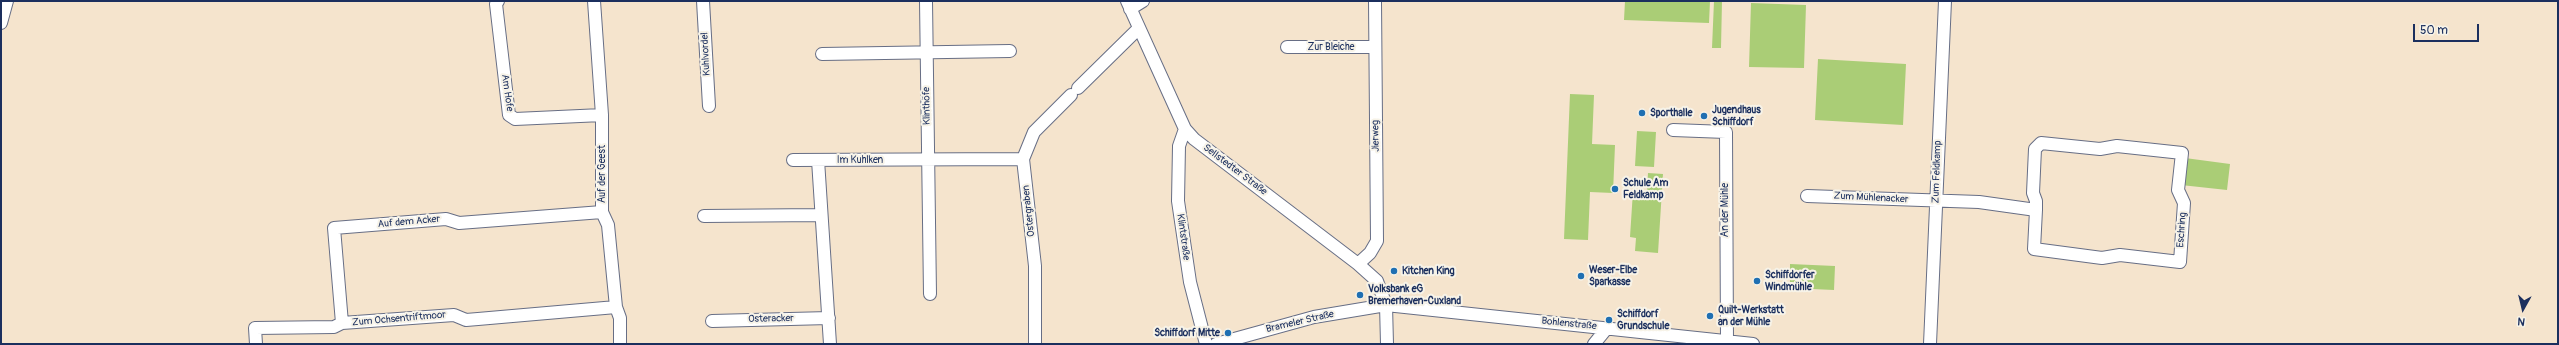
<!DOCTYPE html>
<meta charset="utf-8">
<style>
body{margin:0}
#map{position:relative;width:2559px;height:345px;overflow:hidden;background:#f5e4cd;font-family:Pangolin,sans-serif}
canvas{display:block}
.frame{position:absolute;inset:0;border:2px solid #1b2f5e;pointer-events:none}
.north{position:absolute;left:2503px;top:289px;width:40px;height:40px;-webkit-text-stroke:3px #f7f3e8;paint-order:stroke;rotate:188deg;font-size:11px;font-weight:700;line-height:16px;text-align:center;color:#1b2f5e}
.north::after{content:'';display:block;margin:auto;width:14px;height:18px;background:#1b2f5e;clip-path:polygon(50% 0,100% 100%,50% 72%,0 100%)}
.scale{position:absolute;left:2413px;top:24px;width:66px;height:18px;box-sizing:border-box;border:2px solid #1b2f5e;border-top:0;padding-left:5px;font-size:12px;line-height:14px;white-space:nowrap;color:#1b2f5e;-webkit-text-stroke:3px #f7f3e8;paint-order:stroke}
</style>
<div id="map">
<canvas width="2559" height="345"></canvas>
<div class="frame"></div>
<div class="north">N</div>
<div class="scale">50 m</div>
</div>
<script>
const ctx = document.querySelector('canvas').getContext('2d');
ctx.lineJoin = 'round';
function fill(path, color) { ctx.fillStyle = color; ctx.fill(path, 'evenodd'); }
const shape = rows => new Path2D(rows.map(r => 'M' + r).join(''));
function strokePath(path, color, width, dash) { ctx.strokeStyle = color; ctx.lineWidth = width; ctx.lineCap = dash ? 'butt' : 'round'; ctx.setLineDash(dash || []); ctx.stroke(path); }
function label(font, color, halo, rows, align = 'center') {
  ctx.font = font + ' Pangolin,sans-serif'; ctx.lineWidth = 4; ctx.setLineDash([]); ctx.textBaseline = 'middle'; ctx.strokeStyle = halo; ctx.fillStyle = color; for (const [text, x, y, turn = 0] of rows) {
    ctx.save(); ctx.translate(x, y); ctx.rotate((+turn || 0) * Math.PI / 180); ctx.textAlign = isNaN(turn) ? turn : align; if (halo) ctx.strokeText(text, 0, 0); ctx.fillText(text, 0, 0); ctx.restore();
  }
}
const green = shape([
 [1625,1,1710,1,1709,23,1624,20],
 [1714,1,1722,1,1721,48,1712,48],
 [1751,3,1806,5,1804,68,1749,67],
 [1818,59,1906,64,1903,125,1815,120],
 [1570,94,1594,95,1592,144,1615,145,1613,193,1590,192,1588,240,1564,239],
 [1637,131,1656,132,1654,167,1635,166],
 [2185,158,2230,164,2227,190,2181,185],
 [1648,173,1663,174,1658,253,1635,251,1636,238,1630,237,1633,191,1647,192],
 [1790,264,1835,266,1834,290,1812,289,1812,283,1790,282]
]);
const minor = shape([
 [498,1,496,4,509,115,515,119,602,115],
 [594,1,602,115,602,212,608,225,616,307,620,318,620,344],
 [703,1,709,106],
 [926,1,930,294],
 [1127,1,1185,129,1194,139,1358,264,1377,281,1386,305,1387,344],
 [1130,9,1143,1],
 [1,23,7,1],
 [1287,47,1375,47],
 [822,54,1010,51],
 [1078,88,1138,29],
 [1185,129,1179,146,1178,201,1190,282,1206,344],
 [1673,130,1726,132,1727,341],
 [793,160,1023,159],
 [818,160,830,344],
 [1807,196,1979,202,2036,210,2034,249,2102,258,2120,255,2180,262,2184,203,2178,190,2182,153,2117,146,2100,149,2041,143,2035,149,2033,193,2036,201,2036,210],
 [704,216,821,215],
 [1358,264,1370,253,1377,241,1375,1],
 [712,321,829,318],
 [342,323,334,228,446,219,459,223,602,212],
 [256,344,255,328,334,327,342,323,454,315,466,320,478,319,616,307],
 [1035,344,1035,266,1023,159,1034,132,1071,95],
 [1216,344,1314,317,1386,305,1753,344],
 [1594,344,1607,328],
 [1930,344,1945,1]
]);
const markers = [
 [1642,113,4,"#1f6fb2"],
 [1704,116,4,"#1f6fb2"],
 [1615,189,4,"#1f6fb2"],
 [1394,271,4,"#1f6fb2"],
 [1581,276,4,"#1f6fb2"],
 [1757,281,4,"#1f6fb2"],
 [1360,295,4,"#1f6fb2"],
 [1710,316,4,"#1f6fb2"],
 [1609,320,4,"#1f6fb2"],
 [1228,333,4,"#1f6fb2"]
];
const streetNames = [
 ["Zur Bleiche",1331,47],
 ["Kuhlvordel",706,54,-93],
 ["Am Hofe",507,93,82],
 ["Klinthöfe",927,106,-91],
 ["Jierweg",1376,136,-91],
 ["Im Kuhlken",860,160],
 ["Sellstedter Straße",1235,170,37],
 ["Zum Feldkamp",1937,172,-88],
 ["Auf der Geest",602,174,-90],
 ["Zum Mühlenacker",1871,198,3],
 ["An der Mühle",1725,210,-90],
 ["Ostergraben",1029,211,-96],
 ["Auf dem Acker",409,222,-5],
 ["Eschring",2182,230,-86],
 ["Klintstraße",1183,237,82],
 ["Zum Ochsentriftmoor",399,319,-5],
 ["Osteracker",771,319,-1],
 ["Brameler Straße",1300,322,-13],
 ["Bohlenstraße",1569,324,6]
];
const poiNames = [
 ["Jugendhaus",1712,110],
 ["Schiffdorf",1712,122],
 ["Sporthalle",1650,113],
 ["Schule Am",1623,183],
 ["Feldkamp",1623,195],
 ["Weser-Elbe",1589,270],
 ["Sparkasse",1589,282],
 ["Kitchen King",1402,271],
 ["Schiffdorfer",1765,275],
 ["Windmühle",1765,287],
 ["Volksbank eG",1368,289],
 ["Bremerhaven-Cuxland",1368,301],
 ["Quilt-Werkstatt",1718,310],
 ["an der Mühle",1718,322],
 ["Schiffdorf",1617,314],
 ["Grundschule",1617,326],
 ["Schiffdorf Mitte",1220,333,"right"]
];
fill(green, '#aacd76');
strokePath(minor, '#676e85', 14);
strokePath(minor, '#fff', 12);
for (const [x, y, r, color] of markers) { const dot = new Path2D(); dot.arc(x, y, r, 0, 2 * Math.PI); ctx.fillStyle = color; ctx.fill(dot); strokePath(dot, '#f7f3e8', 1.5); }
label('10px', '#1b2f5e', '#f7f3e8', streetNames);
label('bold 10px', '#1b2f5e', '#f7f3e8', poiNames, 'left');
</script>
